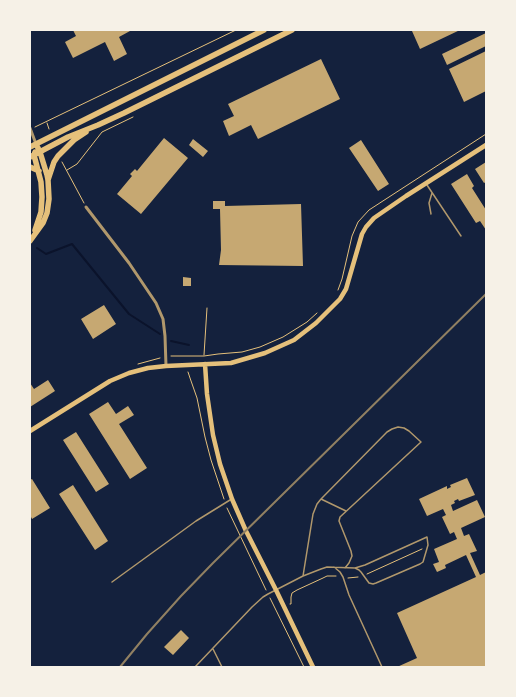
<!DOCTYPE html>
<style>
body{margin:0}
#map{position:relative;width:516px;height:697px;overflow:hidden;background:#14213d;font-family:Mulish,sans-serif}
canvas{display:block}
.frame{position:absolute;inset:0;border:31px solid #f6f1e7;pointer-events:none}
</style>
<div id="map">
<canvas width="516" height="697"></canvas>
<div class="frame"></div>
</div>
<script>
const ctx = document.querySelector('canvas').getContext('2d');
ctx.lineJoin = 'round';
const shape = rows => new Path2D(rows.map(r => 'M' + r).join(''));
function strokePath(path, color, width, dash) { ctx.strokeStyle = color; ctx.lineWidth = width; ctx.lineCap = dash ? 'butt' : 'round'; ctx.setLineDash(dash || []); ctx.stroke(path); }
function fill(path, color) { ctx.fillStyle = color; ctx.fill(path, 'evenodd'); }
const stream = shape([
 [37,248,46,254,72,244,129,314,160,334],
 [171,341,189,345]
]);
const building = shape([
 [73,30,130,30,130,31,119,37,127,54,114,61,105,42,73,58,65,42,76,36],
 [413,30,460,30,420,49,412,31],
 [486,33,486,46,447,65,442,54],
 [486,51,486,91,464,102,449,69],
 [321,59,340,99,258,139,251,125,229,136,223,121,234,116,228,104],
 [164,138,188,158,141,214,117,194,132,176,130,174,135,169,137,171],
 [193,139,208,151,203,157,189,145],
 [361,140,389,184,378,191,349,148],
 [486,162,486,182,484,183,475,169],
 [467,174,474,186,472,188,486,210,486,230,480,221,476,223,451,184],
 [213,201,225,201,225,206,301,204,303,266,219,265,221,250,220,209,213,209],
 [183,277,191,278,191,286,183,286],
 [104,305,116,324,93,339,81,319],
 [48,380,55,391,30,407,30,383,34,389],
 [108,402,116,414,128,406,134,415,119,424,147,468,130,479,89,414],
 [76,432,109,484,96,492,63,440],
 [467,478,475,495,459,501,458,499,454,501,455,503,451,505,453,511,477,500,485,517,461,528,464,536,469,534,477,551,470,553,480,575,486,572,486,667,397,667,417,658,397,613,476,577,466,555,445,565,446,568,437,572,433,564,439,562,434,549,457,539,454,532,450,534,442,517,446,515,443,509,427,516,419,499,447,486,447,489,451,487,450,485],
 [32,479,50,508,32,519,30,515,30,480],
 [73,485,108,541,95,550,59,494],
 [181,630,189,638,173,655,164,647]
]);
const path = shape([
 [47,123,49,129],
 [35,127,236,30],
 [62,162,84,203],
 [67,170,77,164,102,132,133,117],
 [338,290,342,279,352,236,358,222,369,210,486,134],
 [204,355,207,308],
 [171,356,204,356,218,354,242,352,260,347,283,337,307,322,317,313],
 [138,364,160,358],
 [188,372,190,378,197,398,205,437,211,460,224,499],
 [227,508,266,590],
 [367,574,422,549],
 [348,578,358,577],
 [270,598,304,667],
 [290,604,291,604,291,597,292,593,297,590,323,578,327,576,336,576]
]);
const service = shape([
 [427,185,461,236],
 [431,214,429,203,432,193],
 [321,499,346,511],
 [334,567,340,572,343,577,349,595,382,667],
 [303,576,313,514,317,504,321,499,387,432,392,429,398,427,404,428,409,431,421,442,340,517,339,521,351,551,352,556,349,563,345,568],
 [112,582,196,521,230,500],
 [213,649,222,667],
 [195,667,252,607,263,597,268,594,303,576,321,569,327,567,355,568,365,565,427,537,428,545,423,562,420,564,376,583,373,584,369,583,361,572,359,570,355,568]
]);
const minor = shape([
 [30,128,36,144],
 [86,207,129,263,156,303,163,319,165,336,166,366]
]);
const secondary = shape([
 [205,364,207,394,213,435,220,464,232,499,246,531,276,590,313,667],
 [30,431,110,381,129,373,148,368,166,366,231,363,265,353,294,340,316,323,340,299,346,289,362,234,366,227,374,218,406,196,486,145]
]);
const trunk = shape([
 [30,147,264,30],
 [35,152,34,155,41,182,42,197,41,212,35,230],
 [30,157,68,137,98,125,124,113,292,30],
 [30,167,39,171],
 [48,180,54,162,58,156,74,140,86,132],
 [30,241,43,223,47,213,49,199,48,180,47,175,40,152,36,144]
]);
const rail = shape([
 [120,667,147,634,181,596,213,563,486,294]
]);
strokePath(stream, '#0b132b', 2);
fill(building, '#c6a872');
strokePath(path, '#e5c07b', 1);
strokePath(service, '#b1986c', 1.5);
strokePath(minor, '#b1986c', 3);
strokePath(secondary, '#e5c07b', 4.5);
strokePath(trunk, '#e5c07b', 5.5);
strokePath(rail, '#918062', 2);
</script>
